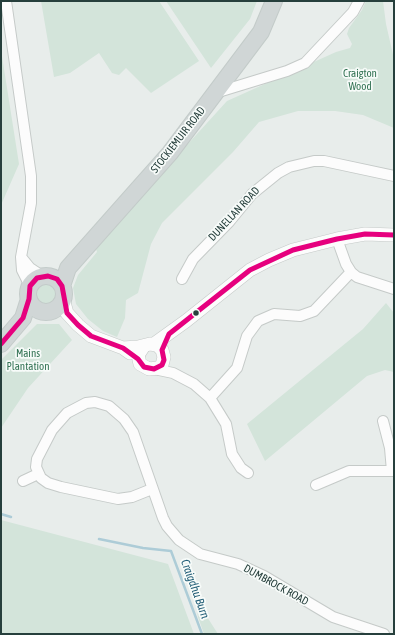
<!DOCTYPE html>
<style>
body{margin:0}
#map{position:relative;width:395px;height:635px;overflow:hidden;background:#e8edeb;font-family:"Asap Condensed",sans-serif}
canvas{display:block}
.frame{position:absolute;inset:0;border:2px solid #263f3c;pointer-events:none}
</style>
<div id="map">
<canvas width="395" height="635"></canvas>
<div class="frame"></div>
</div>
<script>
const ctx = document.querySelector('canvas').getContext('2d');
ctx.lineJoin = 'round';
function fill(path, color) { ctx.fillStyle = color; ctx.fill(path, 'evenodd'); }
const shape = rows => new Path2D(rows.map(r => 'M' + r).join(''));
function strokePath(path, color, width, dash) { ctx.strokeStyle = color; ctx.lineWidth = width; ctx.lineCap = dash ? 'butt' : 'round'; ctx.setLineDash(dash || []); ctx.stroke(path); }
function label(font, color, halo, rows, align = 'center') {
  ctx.font = font + ' "Asap Condensed",sans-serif'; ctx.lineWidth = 3.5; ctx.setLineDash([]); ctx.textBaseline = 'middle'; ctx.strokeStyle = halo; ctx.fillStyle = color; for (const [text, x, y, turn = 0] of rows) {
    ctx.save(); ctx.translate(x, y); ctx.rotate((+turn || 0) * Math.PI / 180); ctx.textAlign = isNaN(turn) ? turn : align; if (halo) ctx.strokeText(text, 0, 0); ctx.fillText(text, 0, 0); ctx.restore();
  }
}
const green = shape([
 [41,1,159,1,199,61,151,93,126,68,119,75,112,73,99,53,70,73,54,77],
 [166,1,257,1,250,19,211,68],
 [366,1,383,1,386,24,394,59,394,128,363,115,335,111,298,111,259,122,233,152,162,223,151,244,138,293,126,300,125,318,117,337,103,331,88,319,76,304,73,288,78,275,97,252,95,246,227,101,336,52,350,48,352,44,347,34,349,28,362,10],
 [1,50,19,164,1,205],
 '36 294a10 10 0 1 1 20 0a10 10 0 1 1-20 0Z',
 [386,303,394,313,394,372,385,370,367,376,265,461,247,424,363,329],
 [37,324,59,324,72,340,28,388,1,428,1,360],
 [1,520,168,564,194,634,1,634],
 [195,598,218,634,204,634,198,617]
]);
const stream = shape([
 [1,514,11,517],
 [99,539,143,548,171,551,202,634]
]);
const minor = shape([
 [6,1,31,176,31,203,21,257,22,270,30,286],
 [215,93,287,71,305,63,353,12,359,1],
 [337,239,346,264,351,272,357,277,394,289],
 [21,257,30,268,42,276],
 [182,279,193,259,229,222,252,194,278,173,289,167,314,161,324,161,394,176],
 [154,369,173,373,194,384,210,398,226,424,232,454,241,468,248,473],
 [210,398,237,368,247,336,258,321,274,314,300,316,314,311,351,272],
 [383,421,390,448,392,471],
 [23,481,38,474],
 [316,485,349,471,394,471],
 [152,489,132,497,118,499,61,487,48,483,41,478,36,467,37,459,52,430,67,413,86,403,95,402,109,406,124,419,133,432,163,518,167,526,179,540,200,554,238,564,264,576,333,617,384,634]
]);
const tertiary = shape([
 [63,299,67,313,78,325,91,336,123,348,130,353],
 [154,344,186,321,250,270,269,260,293,250,337,239,365,234,394,235],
 [123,348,138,347,150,344,157,345,162,350,164,357,162,365,158,368,149,369,140,364,138,355,144,346]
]);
const primary = shape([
 '28 294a18 18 0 1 1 36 0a18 18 0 1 1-36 0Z',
 [62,286,68,268,170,153,261,32,274,1],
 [1,344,23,318,29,299]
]);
const bus1 = shape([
 [1,344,23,318,29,299,30,286,37,278,48,276,57,279,62,286,67,313,78,325,91,336,123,348,138,359,144,367,154,369,162,365,164,360,162,350,169,334,250,270,293,250,337,239,365,234,394,235]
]);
const markers = [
 [196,313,3.5,"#263f3c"]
];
const parkNames = [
 ["Craigton",360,74],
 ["Wood",360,87],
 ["Mains",28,354],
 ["Plantation",28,367]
];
const streetNames = [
 ["STOCKIEMUIR ROAD",178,140,-52],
 ["DUNELLAN ROAD",234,214,-47],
 ["DUMBROCK ROAD",276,585,29]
];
const waterNames = [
 ["Craigdhu Burn",195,589,70]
];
fill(green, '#d3e4da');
strokePath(stream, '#adccd7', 2.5);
strokePath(minor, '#c5cac8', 12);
strokePath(tertiary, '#c5cac8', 14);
strokePath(primary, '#c3cbc9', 18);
strokePath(minor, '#fcfcfc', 10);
strokePath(tertiary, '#fcfcfc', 13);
strokePath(primary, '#d0d6d6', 16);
strokePath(bus1, '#e6007e', 5);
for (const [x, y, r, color] of markers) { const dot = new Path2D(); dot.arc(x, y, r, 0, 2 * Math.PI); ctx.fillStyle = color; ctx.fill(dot); strokePath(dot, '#f7fbf9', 1.5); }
label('11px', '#337354', '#f7fbf9', parkNames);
label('11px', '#263f3c', '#f7fbf9', streetNames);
label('italic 12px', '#245f78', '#f7fbf9', waterNames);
</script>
